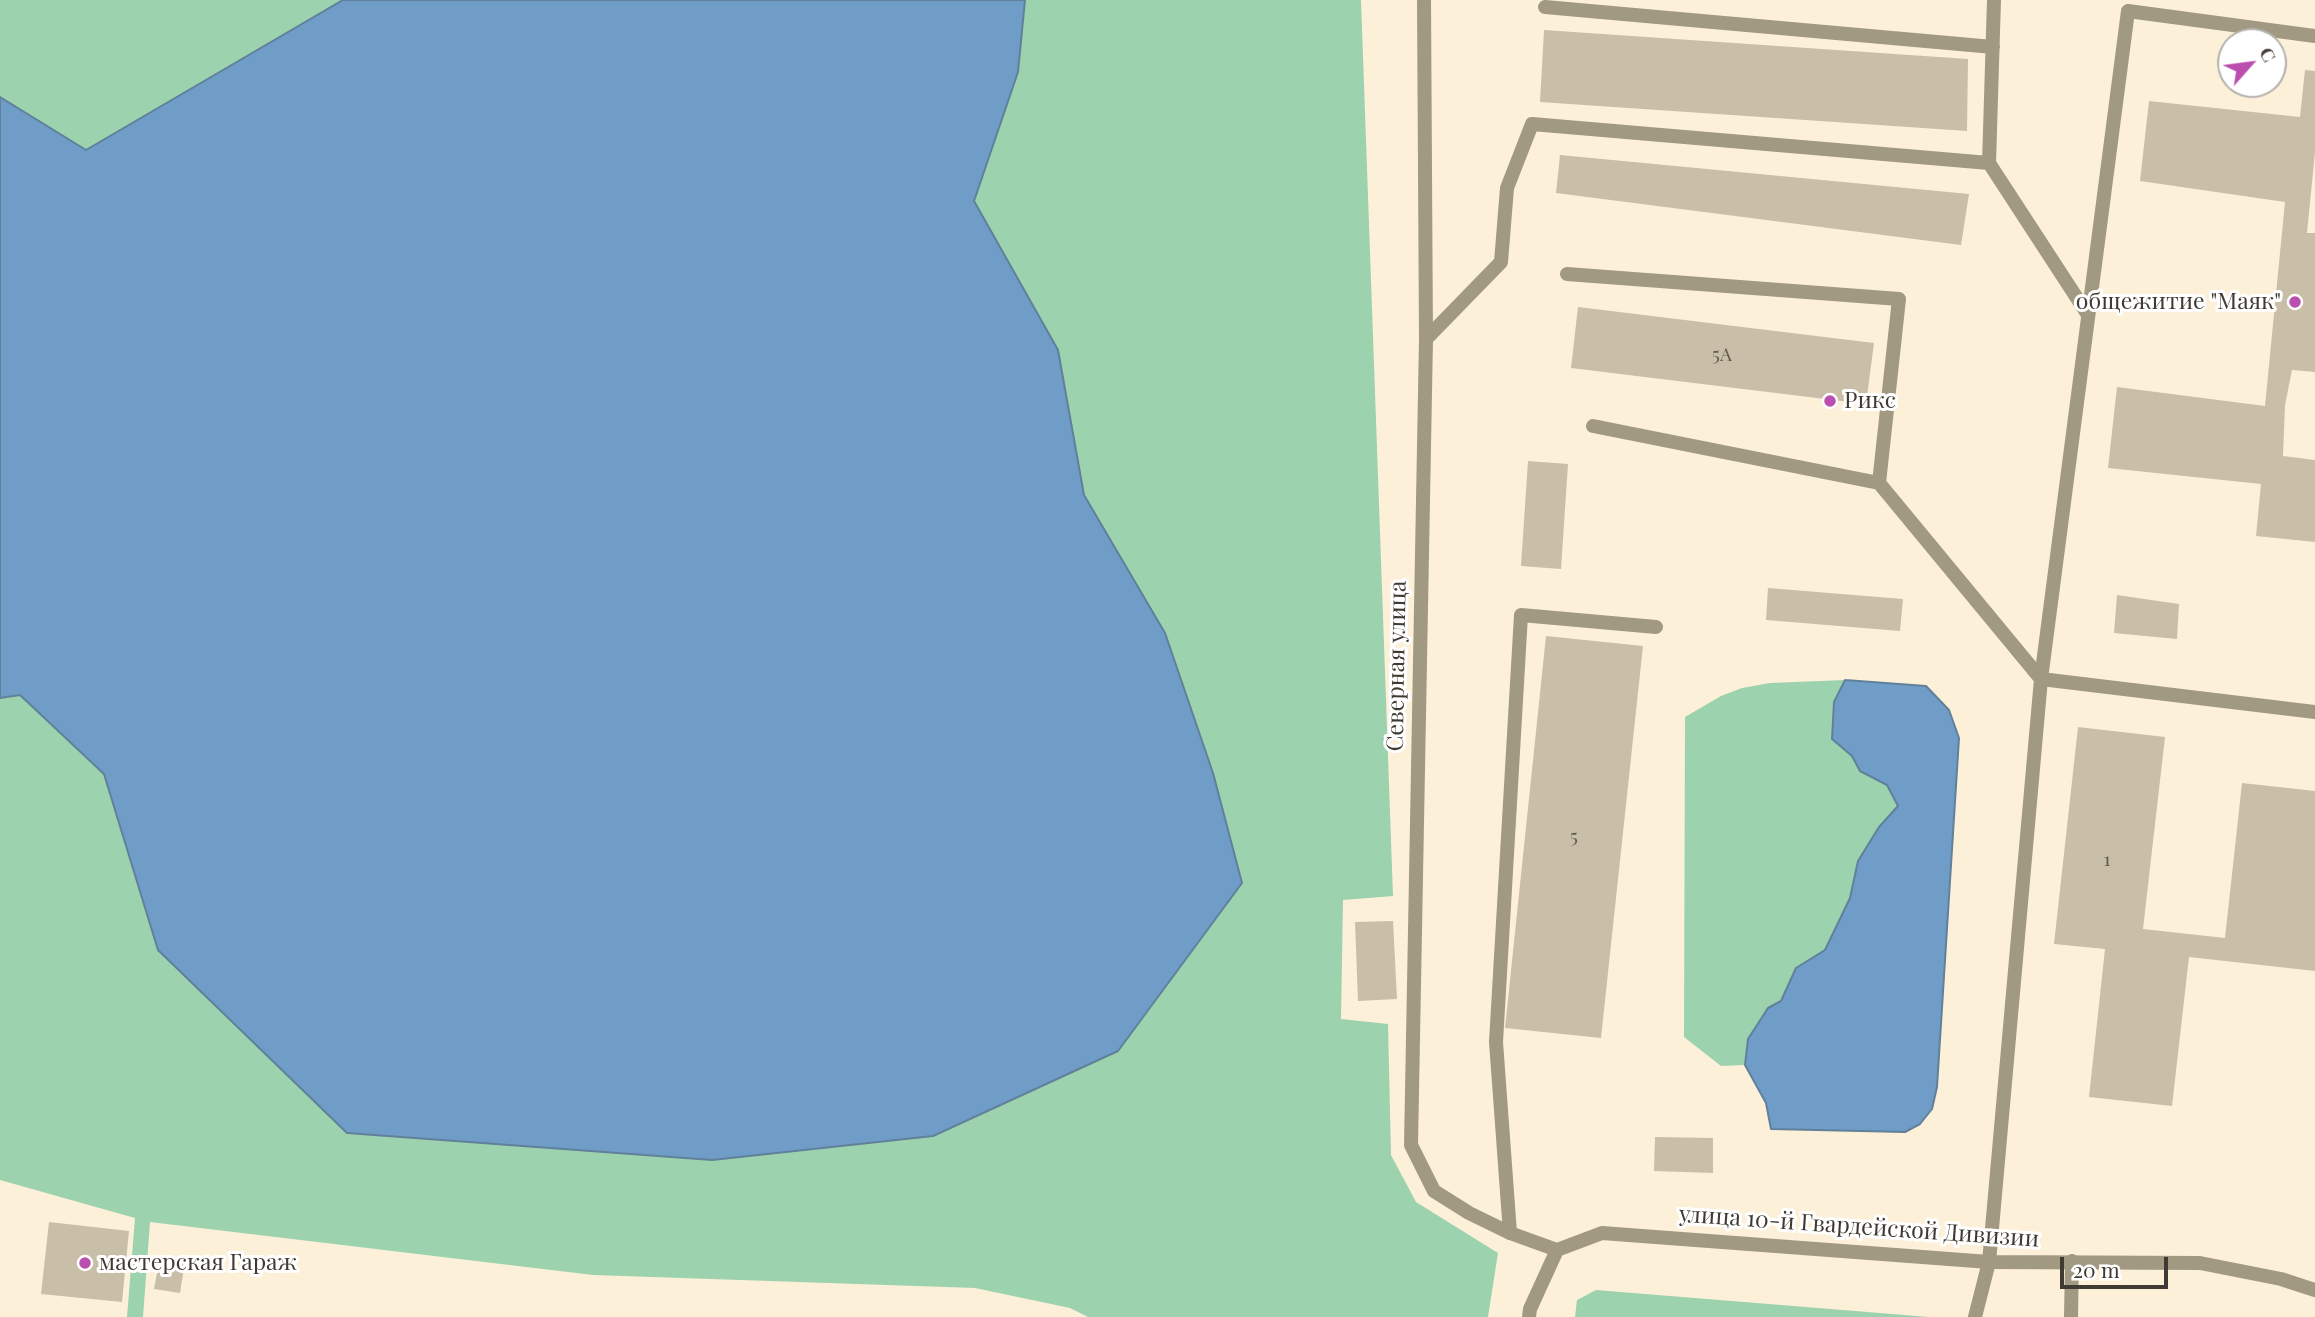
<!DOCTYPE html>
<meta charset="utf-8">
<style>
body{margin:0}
#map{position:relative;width:2315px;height:1317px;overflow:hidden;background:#fdf0d9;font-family:"Playfair Display",serif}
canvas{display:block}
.north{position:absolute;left:2217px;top:28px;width:70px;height:70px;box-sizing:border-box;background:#fff;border:2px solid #b3b1ad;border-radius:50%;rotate:62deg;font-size:19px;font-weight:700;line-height:28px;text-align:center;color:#403b32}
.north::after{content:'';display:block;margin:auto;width:24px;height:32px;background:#ba4faf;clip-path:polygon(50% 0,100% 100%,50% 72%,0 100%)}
.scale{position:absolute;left:2060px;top:1257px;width:108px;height:32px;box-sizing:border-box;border:4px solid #403b32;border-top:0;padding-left:9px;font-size:21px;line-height:24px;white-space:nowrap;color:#403b32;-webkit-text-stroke:5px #fff;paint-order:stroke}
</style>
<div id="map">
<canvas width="2315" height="1317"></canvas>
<div class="north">С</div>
<div class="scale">20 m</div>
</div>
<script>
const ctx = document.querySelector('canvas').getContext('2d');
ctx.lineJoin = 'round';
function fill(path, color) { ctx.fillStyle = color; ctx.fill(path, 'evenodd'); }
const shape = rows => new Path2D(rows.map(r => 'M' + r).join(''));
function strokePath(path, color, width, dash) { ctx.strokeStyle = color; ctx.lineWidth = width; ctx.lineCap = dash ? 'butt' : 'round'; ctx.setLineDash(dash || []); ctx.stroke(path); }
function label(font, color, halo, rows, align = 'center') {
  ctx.font = font + ' "Playfair Display",serif'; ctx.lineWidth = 6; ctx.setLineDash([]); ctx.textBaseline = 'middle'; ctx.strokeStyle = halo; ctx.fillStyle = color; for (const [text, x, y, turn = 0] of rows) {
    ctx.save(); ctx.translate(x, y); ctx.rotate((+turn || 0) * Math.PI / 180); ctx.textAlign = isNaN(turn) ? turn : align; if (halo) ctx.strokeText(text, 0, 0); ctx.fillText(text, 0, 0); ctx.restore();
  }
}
const green = shape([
 [0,0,343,0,86,150,0,97],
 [1025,0,1361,0,1393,896,1343,900,1341,1019,1388,1024,1391,1155,1416,1202,1498,1253,1488,1317,1088,1317,1070,1308,975,1288,593,1275,150,1222,143,1317,127,1317,135,1218,0,1180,0,698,20,695,104,774,158,950,1242,882,1213,773,1165,633,1084,495,1058,350,974,201,1018,72],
 [1845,680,1834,702,1832,739,1852,756,1860,771,1887,785,1898,806,1879,827,1858,861,1850,898,1825,950,1796,968,1781,1002,1768,1008,1748,1038,1745,1065,1721,1066,1684,1037,1685,717,1721,696,1742,688,1770,683],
 [1596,1290,1929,1317,1575,1317,1577,1300]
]);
const water = shape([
 [343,0,1025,0,1018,72,974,201,1058,350,1084,495,1165,633,1213,773,1242,883,1118,1051,933,1136,712,1160,347,1133,158,950,104,774,20,695,0,698,0,97,86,150,343,0],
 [1845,680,1926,686,1949,710,1959,738,1937,1087,1932,1109,1920,1124,1905,1132,1771,1129,1766,1103,1745,1065,1748,1039,1768,1008,1781,1001,1796,968,1825,950,1850,898,1858,861,1879,827,1898,806,1887,785,1860,771,1852,756,1832,739,1834,702,1845,680]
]);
const building = shape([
 [1544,30,1968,59,1967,131,1540,102],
 [2305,70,2315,71,2315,152,2307,233,2315,233,2315,372,2292,370,2285,405,2283,456,2315,460,2315,542,2256,536,2261,484,2108,468,2117,387,2265,406,2285,202,2140,181,2149,101,2300,117],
 [1560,155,1969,194,1961,245,1556,193],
 [1578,307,1874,343,1866,404,1571,368],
 [1528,461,1568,464,1561,569,1521,566],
 [1768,588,1903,599,1900,631,1766,620],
 [2117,595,2179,604,2177,639,2114,633],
 [1546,636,1643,646,1601,1038,1505,1028],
 [2078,727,2165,737,2143,929,2225,938,2242,783,2315,791,2315,971,2189,957,2172,1106,2089,1097,2105,949,2054,944],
 [1393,921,1397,999,1358,1001,1355,922],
 [1655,1137,1713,1138,1713,1173,1654,1171],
 [49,1222,129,1231,122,1302,41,1294],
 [160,1257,185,1261,180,1293,154,1289]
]);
const lane = shape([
 [1994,0,1989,163,2088,315],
 [1545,7,1993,47],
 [1567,274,1899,299,1879,483],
 [1426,339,1501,262,1507,188,1532,124,1989,163],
 [1593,426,1879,483,2041,679,2315,712],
 [1510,1233,1496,1042,1521,615,1656,627],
 [1975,1317,1989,1262,2041,679,2128,11,2315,36],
 [2071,1317,2072,1261]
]);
const street = shape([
 [1424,0,1426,339,1411,1145,1434,1191,1469,1213,1510,1233,1557,1250],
 [1529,1317,1530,1309,1557,1250,1602,1233,1989,1262,2200,1263,2281,1279,2315,1290]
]);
const markers = [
 [2295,302,7,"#ba4faf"],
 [1830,401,7,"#ba4faf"],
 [85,1263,7,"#ba4faf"]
];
const numberNames = [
 ["5А",1722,355],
 ["5",1574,837],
 ["1",2107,860]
];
const poiNames = [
 ["общежитие \"Маяк\"",2281,302,"right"],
 ["Рикс",1844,401],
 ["мастерская Гараж",99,1263]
];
const streetNames = [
 ["Северная улица",1397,666,-89],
 ["улица 10-й Гвардейской Дивизии",1859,1227,4]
];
fill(green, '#9dd2af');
fill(water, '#6f9dc7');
strokePath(water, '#61809a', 2);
fill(building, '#c9bea7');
strokePath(lane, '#a19981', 14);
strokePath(street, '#a19981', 14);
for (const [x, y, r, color] of markers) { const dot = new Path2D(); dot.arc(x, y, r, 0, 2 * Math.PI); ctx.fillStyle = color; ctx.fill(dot); strokePath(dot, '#fff', 2.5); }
label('19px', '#625c4f', null, numberNames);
label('23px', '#403b32', '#fff', poiNames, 'left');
label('23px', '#403b32', '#fff', streetNames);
</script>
